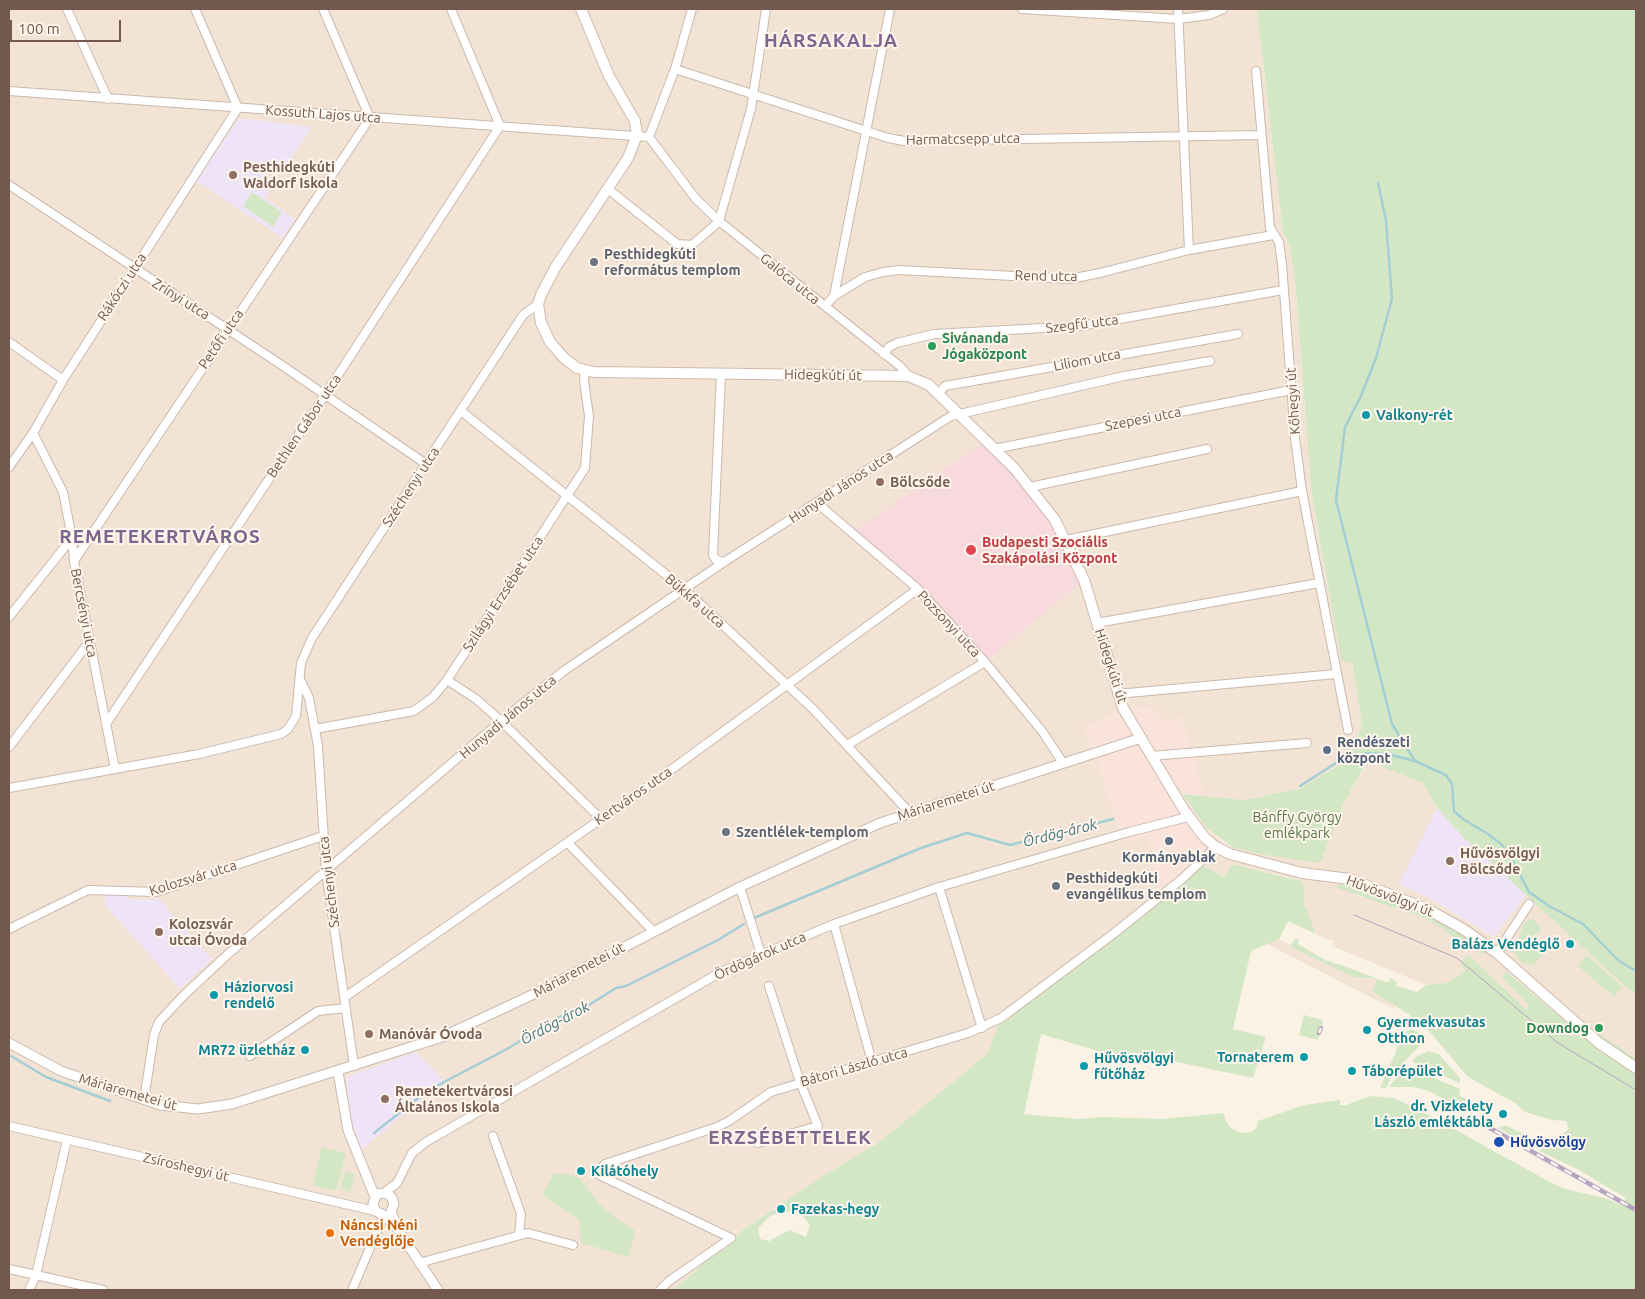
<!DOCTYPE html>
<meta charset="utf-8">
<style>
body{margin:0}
#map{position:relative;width:1645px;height:1299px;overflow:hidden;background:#fbf2e6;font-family:Ubuntu,sans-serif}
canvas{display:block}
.frame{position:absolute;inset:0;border:10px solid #72584d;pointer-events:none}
.scale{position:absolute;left:10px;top:20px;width:111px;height:22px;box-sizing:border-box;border:2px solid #72584d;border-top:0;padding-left:6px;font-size:15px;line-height:18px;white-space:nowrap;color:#72584d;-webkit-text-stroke:4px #fef6ec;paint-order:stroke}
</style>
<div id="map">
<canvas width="1645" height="1299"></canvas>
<div class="frame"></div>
<div class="scale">100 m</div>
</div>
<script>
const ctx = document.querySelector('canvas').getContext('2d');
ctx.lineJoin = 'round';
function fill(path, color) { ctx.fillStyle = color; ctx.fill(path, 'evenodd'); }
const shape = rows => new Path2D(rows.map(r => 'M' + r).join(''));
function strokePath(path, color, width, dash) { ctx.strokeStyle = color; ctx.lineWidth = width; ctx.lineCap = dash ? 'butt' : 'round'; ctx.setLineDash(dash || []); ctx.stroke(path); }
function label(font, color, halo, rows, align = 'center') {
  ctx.font = font + ' Ubuntu,sans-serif'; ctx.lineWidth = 4; ctx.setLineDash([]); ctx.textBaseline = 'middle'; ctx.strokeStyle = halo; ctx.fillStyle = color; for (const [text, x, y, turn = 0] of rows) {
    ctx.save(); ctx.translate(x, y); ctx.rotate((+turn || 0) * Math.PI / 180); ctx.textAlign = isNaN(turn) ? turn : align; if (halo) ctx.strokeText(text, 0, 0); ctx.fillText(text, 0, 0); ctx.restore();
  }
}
const residential = shape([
 [9,9,1257,9,1283,233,1290,246,1296,290,1311,489,1341,661,1352,663,1362,725,1349,759,1301,788,1245,800,1202,796,1201,784,1182,718,1164,721,1134,708,1084,726,1097,759,1124,844,1149,836,1162,899,1001,1018,987,1054,881,1141,826,1174,731,1238,674,1290,9,1290],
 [587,1188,605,1210,635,1231,579,1220,542,1195],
 [1368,761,1423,783,1437,808,1399,884,1433,900,1493,937,1527,894,1626,987,1636,993,1636,1059,1591,1028,1583,1036,1508,972,1502,978,1529,1005,1527,1010,1468,955,1466,970,1459,976,1446,983,1426,985,1332,946,1334,941,1324,939,1316,934,1304,903,1304,887,1294,879,1232,864,1224,877,1202,865,1225,843,1233,847,1343,805],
 [1339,883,1379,896,1465,935,1476,950,1464,948,1464,946,1443,929,1425,918,1368,897,1360,897,1337,887],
 [1543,939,1547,943,1548,949,1512,951],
 [1587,955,1623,987,1614,997,1578,966],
 [1279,939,1353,977,1378,979,1389,1001,1396,1006,1394,1009,1265,943]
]);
const commercial = shape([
 [1134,708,1155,709,1164,721,1182,718,1201,784,1202,796,1182,794,1207,829,1225,843,1162,899,1149,837,1124,844,1097,759,1084,726]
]);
const education = shape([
 [239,118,312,127,283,171,272,164,262,179,273,186,265,198,295,219,283,238,196,181],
 [1437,808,1464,838,1527,894,1494,937,1433,900,1399,884],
 [106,894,129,895,128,899,155,900,156,896,212,959,180,989,105,905],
 [416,1052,444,1081,361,1150,350,1117,346,1077]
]);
const medical = shape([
 [986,441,1030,487,1084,580,985,662,918,589,852,533]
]);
const green = shape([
 [1257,9,1636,9,1636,993,1626,987,1464,838,1437,808,1423,783,1367,761,1343,805,1320,863,1259,854,1233,847,1207,829,1182,794,1245,800,1301,788,1349,759,1362,725,1352,663,1341,661,1311,489,1296,290,1290,246,1283,233],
 [252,192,282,212,273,227,243,206],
 [1232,864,1300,881,1304,887,1304,903,1316,934,1288,921,1279,939,1251,951,1233,1029,1266,1037,1253,1078,1134,1053,1111,1055,1041,1034,1024,1114,1079,1119,1104,1117,1163,1119,1223,1113,1227,1123,1232,1129,1241,1133,1251,1132,1256,1128,1258,1121,1304,1105,1340,1100,1340,1105,1346,1105,1370,1096,1394,1098,1416,1108,1548,1181,1565,1189,1605,1198,1622,1205,1626,1198,1577,1169,1539,1151,1569,1129,1566,1121,1552,1120,1525,1112,1515,1103,1468,1077,1429,1031,1408,1014,1372,991,1378,979,1353,977,1291,947,1291,945,1295,939,1299,939,1298,944,1325,960,1347,967,1378,979,1388,983,1390,978,1397,982,1396,986,1417,992,1426,985,1446,983,1459,976,1466,970,1460,964,1468,955,1527,1010,1529,1005,1502,978,1507,972,1583,1036,1591,1028,1636,1059,1636,1290,674,1290,731,1238,826,1174,881,1141,987,1054,1001,1018,1202,865,1224,877],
 [784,1211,801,1214,810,1225,806,1237,790,1230,769,1241,760,1239,758,1228,770,1216],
 [1339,883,1430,915,1465,935,1486,951,1483,955,1476,950,1463,948,1464,946,1443,929,1425,918,1337,888],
 [1534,919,1541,929,1535,938,1547,943,1548,949,1533,965,1522,963,1512,951,1519,948,1519,937,1523,925,1528,920],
 [1587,955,1623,987,1614,997,1578,966],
 [1304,1015,1323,1020,1318,1040,1299,1035],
 [1411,1029,1418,1032,1424,1038,1424,1042,1401,1065,1391,1077,1386,1088,1380,1088,1404,1033],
 [1428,1051,1439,1054,1460,1078,1460,1083,1412,1062,1414,1058],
 [1411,1068,1460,1089,1459,1095,1476,1104,1471,1114,1429,1091,1413,1087,1389,1087,1402,1071],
 [1506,1125,1536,1141,1535,1149,1498,1128],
 [322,1147,346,1153,336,1191,313,1185],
 [346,1171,355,1174,350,1192,340,1189],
 [554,1173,568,1174,579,1178,605,1210,635,1231,629,1257,581,1243,579,1220,542,1195]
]);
const stream = shape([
 [1378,183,1386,220,1392,299,1376,358,1361,396,1345,427,1336,500,1392,724,1415,761],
 [1300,786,1347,756,1369,753,1387,754,1415,761,1446,775,1452,784,1454,811,1463,819,1488,834,1501,844,1510,855,1529,892,1549,906,1583,924,1619,961,1636,971],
 [754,918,921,848,967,833,1010,845,1113,819],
 [11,1056,46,1077,110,1101],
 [374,1133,427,1091,507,1049,559,1017,581,1010,616,988,626,986,718,940,744,924]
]);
const minor = shape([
 [67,9,108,99],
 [195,9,238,108],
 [323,9,370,118],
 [451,9,500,126],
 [1022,9,1178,19,1209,15,1223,9],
 [1178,9,1189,250],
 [675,69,888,138,904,141,1261,135],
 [1256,71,1270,228,1279,242,1282,264,1295,438,1302,491,1348,730],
 [9,91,649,137,696,199,719,221,901,367,908,376],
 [649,137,675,69,692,9],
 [9,185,280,364,426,464],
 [608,189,677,244,692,245,715,225,719,221,751,109,766,9],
 [834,296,890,9],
 [825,306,834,296,865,277,883,272,899,270,1070,279,1100,273,1189,250,1273,235],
 [9,342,63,380],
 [884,354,889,347,897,343,934,334,1080,326,1283,290],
 [721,374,713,555,716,560,724,562],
 [939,393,945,386,1238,334],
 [461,411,684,589,813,709,909,812],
 [33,433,63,492,72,538,74,561,115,769],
 [994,449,1291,390],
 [9,467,33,433,63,380,238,108],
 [1030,487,1207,449],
 [817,503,918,589,985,662,1042,731,1063,763],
 [1066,540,1302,491],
 [74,561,370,118],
 [9,617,72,538],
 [1097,623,1319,583],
 [300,679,309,698,318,746,326,871,354,1066],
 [447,680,476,699,501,721,601,819],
 [1117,694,1336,674],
 [106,724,325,395,500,126],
 [315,729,414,711,433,697,447,680,585,468,589,416,584,381,585,371],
 [847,745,985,662],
 [9,747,90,641],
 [1151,756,1307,743],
 [9,788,199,754,281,734,288,729,296,716,301,663,312,638,523,315,538,304],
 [568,843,653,931],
 [740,887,761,954],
 [939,887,982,1028],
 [834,924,872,1062],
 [9,929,88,890,156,892,323,836],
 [1497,953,1529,904],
 [345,997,657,780,918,589],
 [250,1056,318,1011,346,1008],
 [144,1100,154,1035,159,1022,183,996,227,955,501,721,565,670,724,562,951,416,1124,376,1210,361],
 [9,1126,375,1211],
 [493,1136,521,1214,519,1235],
 [758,1143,818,1126,800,1082,769,986],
 [384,1193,397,1183,412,1153,426,1142,721,972,834,924,939,887,1129,832,1188,817],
 [419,1263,528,1233,573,1245],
 [9,1269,103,1290],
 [29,1290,36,1275,67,1140],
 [352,1290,384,1215],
 [660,1290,669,1281,731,1238,599,1175,598,1171,605,1164,717,1127,729,1121,771,1092,968,1033,1001,1018,1113,934,1182,879,1216,847]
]);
const tertiary = shape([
 [9,1043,61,1071,160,1105,198,1109,232,1104,442,1037,534,994,740,887,880,823,1141,738],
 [338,1072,348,1130,375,1197],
 [398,1230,384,1215,375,1211,373,1203,377,1194,387,1193,392,1198,394,1204,391,1211,398,1230,438,1290]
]);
const secondary = shape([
 [581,9,609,76,635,121,637,135,628,158,555,268,541,295,538,304,541,323,550,342,564,358,577,368,594,372,908,376,929,385,1015,469,1055,520,1084,580,1123,708,1184,810,1205,838,1216,847,1230,854,1302,873,1350,879,1429,910,1463,929,1497,953,1599,1043,1636,1068]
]);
const tram = shape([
 [1354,915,1457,958,1558,1043,1636,1090]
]);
const rail = shape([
 [1319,1033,1321,1028],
 [1481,1123,1636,1210]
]);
const markers = [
 [233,175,5,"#8d6e63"],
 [594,262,5,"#6b7280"],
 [932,346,5,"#2e9e5b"],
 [1366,415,5,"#0f9aa8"],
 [880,482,5,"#8d6e63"],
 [971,550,6,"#e0444e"],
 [1327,750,5,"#5c6f8a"],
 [726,832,5,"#6b7280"],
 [1169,841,5,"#5c6f8a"],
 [1450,861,5,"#8d6e63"],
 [1056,886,5,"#6b7280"],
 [159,932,5,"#8d6e63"],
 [1570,944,5,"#0f9aa8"],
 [214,995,5,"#0f9aa8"],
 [1599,1028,5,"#2e9e5b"],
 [1367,1030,5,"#0f9aa8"],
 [369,1034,5,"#8d6e63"],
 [305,1050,5,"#0f9aa8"],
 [1304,1057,5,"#0f9aa8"],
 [1084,1066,5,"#0f9aa8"],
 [1352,1071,5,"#0f9aa8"],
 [385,1099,5,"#8d6e63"],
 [1503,1114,5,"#0f9aa8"],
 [1499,1142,6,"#1a4fb4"],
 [581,1171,5,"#0f9aa8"],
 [781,1209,5,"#0f9aa8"],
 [330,1233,5,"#e8710a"]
];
const streetNames = [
 ["Kossuth Lajos utca",323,114,4],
 ["Harmatcsepp utca",963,139,-1],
 ["Rend utca",1046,276,1],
 ["Galóca utca",790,279,39],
 ["Rákóczi utca",122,287,-57],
 ["Zrínyi utca",181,299,32],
 ["Szegfű utca",1082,324,-7],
 ["Petőfi utca",221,339,-56],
 ["Liliom utca",1087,360,-11],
 ["Hidegkúti út",823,375,1],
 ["Kőhegyi út",1293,401,-94],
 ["Szepesi utca",1143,419,-11],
 ["Bethlen Gábor utca",304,426,-56],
 ["Széchenyi utca",411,487,-57],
 ["Hunyadi János utca",841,487,-33],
 ["Szilágyi Erzsébet utca",503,594,-57],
 ["Bükkfa utca",695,601,41],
 ["Bercsényi utca",84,613,79],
 ["Pozsonyi utca",949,624,47],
 ["Hidegkúti út",1111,666,72],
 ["Hunyadi János utca",508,717,-40],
 ["Kertváros utca",633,796,-35],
 ["Máriaremetei út",946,801,-18],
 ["Kolozsvár utca",193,878,-17],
 ["Széchenyi utca",329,882,-97],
 ["Hűvösvölgyi út",1390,896,21],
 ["Ördögárok utca",760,956,-24],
 ["Máriaremetei út",579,970,-28],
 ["Bátori László utca",854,1067,-16],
 ["Máriaremetei út",128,1092,16],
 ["Zsíroshegyi út",186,1167,13]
];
const educationNames = [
 ["Pesthidegkúti",243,167],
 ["Waldorf Iskola",243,183],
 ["Bölcsőde",890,482],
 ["Hűvösvölgyi",1460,853],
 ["Bölcsőde",1460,869],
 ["Kolozsvár",169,924],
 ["utcai Óvoda",169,940],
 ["Manóvár Óvoda",379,1034],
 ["Remetekertvárosi",395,1091],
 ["Általános Iskola",395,1107]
];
const worshipNames = [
 ["Pesthidegkúti",604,254],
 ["református templom",604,270],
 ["Szentlélek-templom",736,832],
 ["Pesthidegkúti",1066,878],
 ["evangélikus templom",1066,894]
];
const leisureNames = [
 ["Sivánanda",942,338],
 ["Jógaközpont",942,354],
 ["Downdog",1589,1028,"right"]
];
const cultureNames = [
 ["Valkony-rét",1376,415],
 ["Balázs Vendéglő",1560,944,"right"],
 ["Háziorvosi",224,987],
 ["rendelő",224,1003],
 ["Gyermekvasutas",1377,1022],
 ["Otthon",1377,1038],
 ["MR72 üzletház",295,1050,"right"],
 ["Tornaterem",1294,1057,"right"],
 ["Hűvösvölgyi",1094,1058],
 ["fűtőház",1094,1074],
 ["Táborépület",1362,1071],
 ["dr. Vizkelety",1493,1106,"right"],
 ["László emléktábla",1493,1122,"right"],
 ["Kilátóhely",591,1171],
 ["Fazekas-hegy",791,1209]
];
const healthNames = [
 ["Budapesti Szociális",982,542],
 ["Szakápolási Központ",982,558]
];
const serviceNames = [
 ["Rendészeti",1337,742],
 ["központ",1337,758],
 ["Kormányablak",1169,857,"center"]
];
const parkNames = [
 ["Bánffy György",1297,817],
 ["emlékpark",1297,833]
];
const transitNames = [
 ["Hűvösvölgy",1510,1142]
];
const foodNames = [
 ["Náncsi Néni",340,1225],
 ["Vendéglője",340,1241]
];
const waterNames = [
 ["Ördög-árok",1060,833,-14],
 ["Ördög-árok",555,1023,-28]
];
const districtNames = [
 ["HÁRSAKALJA",831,41],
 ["REMETEKERTVÁROS",160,537],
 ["ERZSÉBETTELEK",790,1138]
];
fill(residential, '#f2e3d5');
fill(commercial, '#fae3da');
fill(education, '#efe3f7');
fill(medical, '#f8dade');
fill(green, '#d4e7c5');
strokePath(stream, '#a3ced4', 2.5);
strokePath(minor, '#cbb9ad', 10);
strokePath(tertiary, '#cbb9ad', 11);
strokePath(secondary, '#d0bbad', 12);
strokePath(minor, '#fff', 8);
strokePath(tertiary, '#fff', 9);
strokePath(secondary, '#fff', 10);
strokePath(tram, '#b4a5c3', 1);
strokePath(rail, '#b4a5c3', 4.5);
strokePath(rail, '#fef6ec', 2.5, [8]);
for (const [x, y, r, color] of markers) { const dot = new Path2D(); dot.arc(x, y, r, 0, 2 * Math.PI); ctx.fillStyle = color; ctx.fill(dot); strokePath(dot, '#fef6ec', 2); }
label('14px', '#72584d', '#fef6ec', streetNames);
label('bold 14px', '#785e54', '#fef6ec', educationNames, 'left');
label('bold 14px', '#5b616d', '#fef6ec', worshipNames, 'left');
label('bold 14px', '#27864d', '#fef6ec', leisureNames, 'left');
label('bold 14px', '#0d838f', '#fef6ec', cultureNames, 'left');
label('bold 14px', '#be3a42', '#fef6ec', healthNames, 'left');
label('bold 14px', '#4e5e75', '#fef6ec', serviceNames, 'left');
label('14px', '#567745', '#fef6ec', parkNames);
label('bold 14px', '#164399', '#fef6ec', transitNames, 'left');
label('bold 14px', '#c56008', '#fef6ec', foodNames, 'left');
label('italic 15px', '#45767d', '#fef6ec', waterNames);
ctx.letterSpacing = '1px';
label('bold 19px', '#7e658e', '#fef6ec', districtNames);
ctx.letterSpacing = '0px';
</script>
